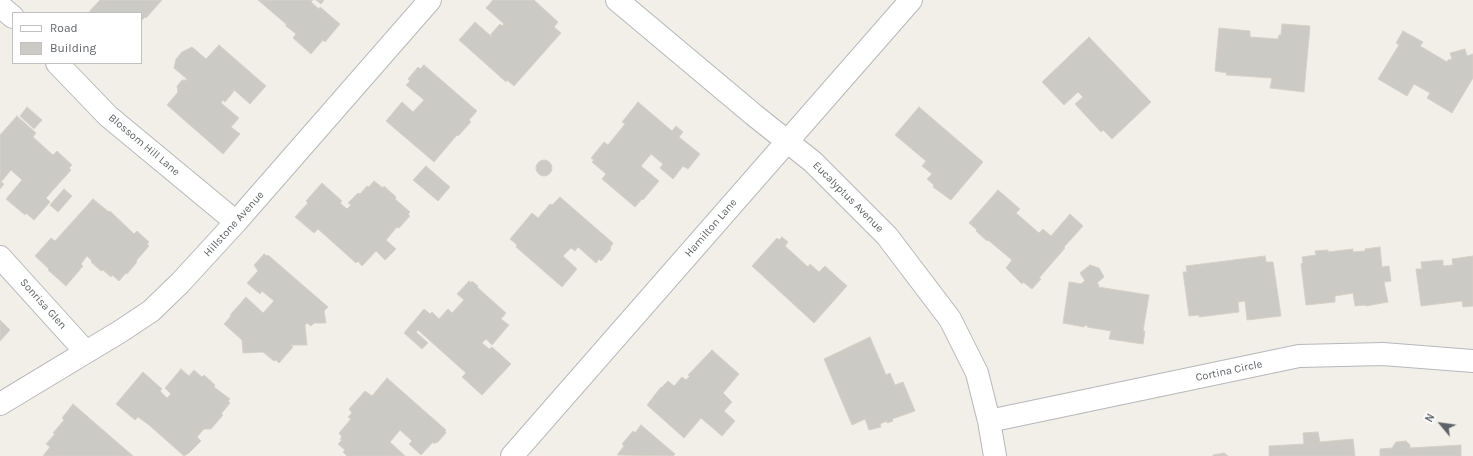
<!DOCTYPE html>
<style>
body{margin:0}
#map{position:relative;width:1473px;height:456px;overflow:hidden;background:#f1efe8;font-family:Karla,sans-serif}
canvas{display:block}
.legend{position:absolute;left:12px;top:12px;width:130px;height:52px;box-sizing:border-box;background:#fff;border:1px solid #bfc1c3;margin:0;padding:5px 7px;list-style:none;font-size:12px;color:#5f6368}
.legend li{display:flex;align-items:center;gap:8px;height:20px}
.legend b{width:20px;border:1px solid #bfc1c3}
.north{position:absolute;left:1421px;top:404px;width:40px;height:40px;-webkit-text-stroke:3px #fff;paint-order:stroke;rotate:299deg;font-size:11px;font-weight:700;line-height:16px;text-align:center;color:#5f6368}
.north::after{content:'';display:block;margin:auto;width:14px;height:18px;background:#5f6368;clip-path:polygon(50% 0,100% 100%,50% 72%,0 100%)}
</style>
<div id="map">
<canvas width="1473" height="456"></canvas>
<ul class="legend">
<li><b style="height:5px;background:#fff"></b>Road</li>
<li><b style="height:11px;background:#cccac5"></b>Building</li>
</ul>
<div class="north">N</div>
</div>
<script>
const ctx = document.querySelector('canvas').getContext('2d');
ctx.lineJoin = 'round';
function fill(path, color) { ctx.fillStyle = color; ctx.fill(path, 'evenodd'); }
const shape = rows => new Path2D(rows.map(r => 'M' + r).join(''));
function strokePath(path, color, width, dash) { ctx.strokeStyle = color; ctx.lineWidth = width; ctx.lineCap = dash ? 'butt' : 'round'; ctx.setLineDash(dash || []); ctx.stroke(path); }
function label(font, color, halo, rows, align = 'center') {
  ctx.font = font + ' Karla,sans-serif'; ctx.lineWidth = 3; ctx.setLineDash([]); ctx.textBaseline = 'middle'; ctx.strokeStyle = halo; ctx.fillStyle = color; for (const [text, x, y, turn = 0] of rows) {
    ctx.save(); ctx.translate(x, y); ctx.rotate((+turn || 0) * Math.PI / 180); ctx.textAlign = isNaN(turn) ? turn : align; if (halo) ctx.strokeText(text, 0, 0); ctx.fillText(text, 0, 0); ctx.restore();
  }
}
const building = shape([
 [100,0,162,0,146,18,145,17,141,21,141,13,88,13,100,0],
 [258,0,313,0,311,2,319,9,320,7,340,24,325,42,323,40,311,54,293,38,296,34,286,26,286,24,258,0],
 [316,0,324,0,321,4,316,0],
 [493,0,534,0,558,22,554,27,561,33,514,86,507,80,506,82,459,40,475,22,492,37,491,34,500,24,502,26,504,24,486,8,493,0],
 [1282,24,1310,26,1304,92,1270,88,1272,78,1226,75,1227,73,1215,71,1219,28,1250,31,1250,37,1278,39,1279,35,1281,35,1282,24],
 [1403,31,1423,42,1420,46,1447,62,1448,60,1452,59,1450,53,1465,49,1467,56,1473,54,1473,78,1452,113,1427,98,1430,93,1414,84,1407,96,1378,79,1399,45,1396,43,1403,31],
 [1089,37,1151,102,1112,139,1103,130,1101,132,1075,104,1083,97,1078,92,1064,105,1042,82,1089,37],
 [219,45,266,86,250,104,233,89,234,91,225,102,223,100,221,103,239,118,231,127,240,134,223,154,167,105,178,92,177,86,182,80,188,80,174,68,176,59,182,52,192,47,206,59,219,45],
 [424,65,477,111,469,120,471,122,458,136,457,135,434,162,386,121,402,102,413,112,424,100,406,85,410,81,408,79,418,67,420,69,424,65],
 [638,102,672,131,676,126,683,132,679,137,700,154,688,169,683,166,673,179,660,168,663,164,651,154,641,166,659,181,643,200,642,199,635,207,602,179,606,174,592,162,594,160,591,158,604,142,608,145,625,124,622,122,638,102],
 [27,107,42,120,34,129,20,116,27,107],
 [919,107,983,162,951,200,933,187,934,185,927,179,932,174,922,166,926,161,895,135,919,107],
 [17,116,36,133,33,137,53,155,57,151,72,165,69,168,71,170,46,198,50,202,34,220,26,213,25,215,6,199,22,180,11,170,1,182,4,184,0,189,0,135,17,116],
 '536 168a8 8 0 1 1 16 0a8 8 0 1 1-16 0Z',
 [426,166,450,187,438,201,413,180,426,166],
 [374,181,383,188,384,186,396,197,395,199,410,212,408,214,410,216,399,228,397,227,386,240,396,249,385,260,376,251,362,266,358,261,356,263,318,229,314,233,295,217,308,203,306,201,322,183,342,201,340,203,347,209,351,205,348,203,358,193,360,194,367,186,369,187,374,181],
 [64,189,72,196,58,212,50,205,64,189],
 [998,190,1020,209,1016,213,1039,233,1043,229,1051,236,1070,214,1083,226,1064,247,1065,248,1039,278,1041,279,1032,289,1023,282,1022,284,1006,268,1012,260,988,240,987,241,976,231,977,230,969,223,998,190],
 [560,197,613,243,610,248,611,249,601,261,599,259,596,263,578,247,575,251,571,248,563,256,577,269,562,287,516,247,517,245,510,239,532,213,538,218,550,204,552,205,560,197],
 [93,199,109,212,110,211,134,234,137,231,149,242,147,244,149,246,136,261,137,262,127,274,126,273,119,281,112,275,111,277,103,270,101,271,91,262,92,261,87,256,81,264,83,266,66,286,48,270,49,269,35,256,51,238,55,241,93,199],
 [782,237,788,242,785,246,808,267,810,264,819,272,825,266,847,286,814,323,752,266,777,238,779,240,782,237],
 [1380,247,1382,267,1389,266,1391,281,1384,282,1388,302,1366,306,1365,305,1355,306,1353,293,1335,296,1335,302,1306,305,1301,264,1303,263,1302,257,1316,255,1315,251,1328,250,1328,252,1353,249,1353,252,1365,251,1365,249,1380,247],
 [264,254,267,256,268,255,328,307,324,311,326,323,314,323,311,326,307,323,305,325,307,345,291,345,293,347,279,363,276,360,274,361,263,352,243,353,242,340,224,324,231,316,230,315,246,297,263,313,274,301,262,291,260,294,247,283,258,271,254,265,264,254],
 [1265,256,1266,262,1273,262,1281,316,1247,320,1245,301,1238,302,1239,312,1199,317,1199,315,1189,316,1183,272,1187,272,1186,266,1265,256],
 [1473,256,1473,306,1463,307,1462,301,1421,306,1416,269,1422,269,1421,262,1443,260,1443,266,1453,265,1452,259,1473,256],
 [1090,265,1099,268,1104,277,1097,283,1099,285,1098,287,1149,295,1143,331,1145,331,1143,344,1109,339,1111,331,1087,327,1088,326,1085,325,1084,327,1063,323,1069,282,1082,284,1083,282,1085,281,1080,273,1090,265],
 [469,281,471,283,472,281,478,286,477,287,506,313,501,319,509,325,492,345,486,339,482,343,489,349,492,347,511,364,482,395,462,377,466,373,418,330,416,332,428,343,422,349,404,333,424,309,430,314,432,312,439,319,448,309,452,313,464,300,457,294,469,281],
 [0,320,10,330,0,341,0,320],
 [870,337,886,375,890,373,895,385,903,382,915,411,892,419,893,421,887,423,887,421,880,424,881,427,869,430,865,419,852,425,824,359,870,337],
 [712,350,739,374,723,393,732,402,724,411,735,421,722,436,701,418,684,438,647,405,661,387,661,388,668,381,674,386,682,377,686,380,690,376,688,375,712,350],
 [181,369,189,376,194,370,202,377,204,375,215,385,214,387,230,399,228,401,230,403,221,414,223,415,211,429,204,429,197,437,201,441,189,453,184,456,149,425,138,417,135,420,116,404,143,372,162,389,160,391,167,398,171,394,165,388,181,369],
 [387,378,446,430,445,431,446,433,437,443,436,442,434,444,433,442,421,455,409,444,412,441,400,430,390,442,405,456,347,456,343,452,345,450,338,444,342,440,340,439,342,437,339,433,351,419,348,417,352,413,349,409,365,391,372,396,387,378],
 [73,404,133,456,43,456,50,447,46,444,55,434,53,433,64,420,62,418,73,404],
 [641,425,675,454,673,456,617,455,624,446,622,444,633,431,635,433,641,425],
 [1318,432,1320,442,1353,439,1355,456,1269,456,1269,446,1304,444,1303,433,1318,432],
 [1406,441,1410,445,1410,448,1461,445,1461,456,1380,456,1380,449,1392,448,1396,442,1406,441],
 [1224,453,1228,456,1213,456,1213,455,1224,453]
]);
const minor = shape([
 [617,0,754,115,813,162,887,236,950,319,977,373,989,421,995,456],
 [0,6,13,17],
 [57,63,108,116,236,222],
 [0,257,86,352],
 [0,404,121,331,151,311,180,283,236,222,430,0],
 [989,421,1299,356,1383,354,1473,361],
 [512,456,911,0]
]);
const streetNames = [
 ["Blossom Hill Lane",144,145,40],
 ["Eucalyptus Avenue",848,197,45],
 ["Hillstone Avenue",234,224,-48],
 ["Hamilton Lane",711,228,-49],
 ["Sonrisa Glen",43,304,48],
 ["Cortina Circle",1229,371,-12]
];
fill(building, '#cccac5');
strokePath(building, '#d6d1c6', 1);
strokePath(minor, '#b5b8bc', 24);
strokePath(minor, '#fff', 22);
label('11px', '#5f6368', '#fff', streetNames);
</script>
